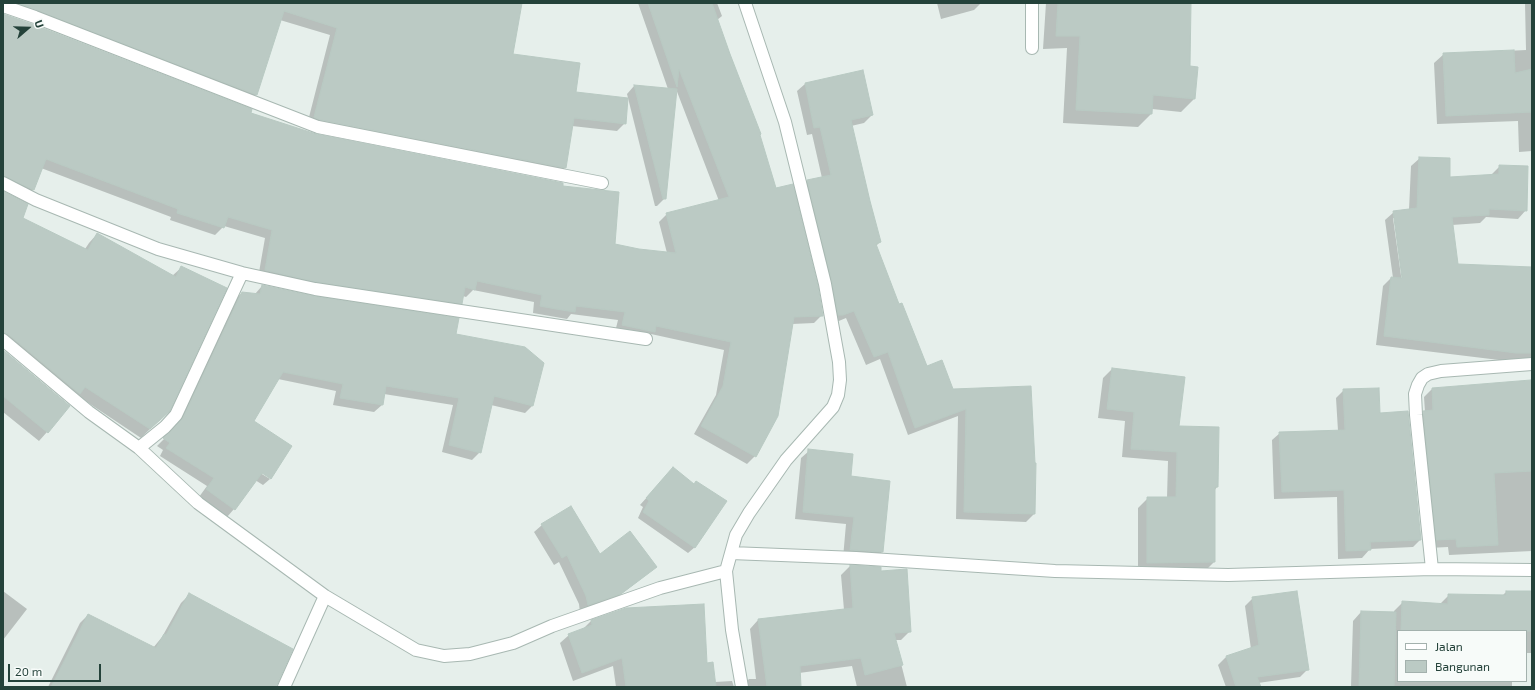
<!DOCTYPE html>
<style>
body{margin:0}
#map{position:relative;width:1535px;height:690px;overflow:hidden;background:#e6efeb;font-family:"Exo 2",sans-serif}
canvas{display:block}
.frame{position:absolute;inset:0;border:4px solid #24423a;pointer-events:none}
.legend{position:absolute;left:1397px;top:630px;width:130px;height:52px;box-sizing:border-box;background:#f7fbf9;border:1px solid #a3b1ad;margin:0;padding:5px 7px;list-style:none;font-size:12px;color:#24423a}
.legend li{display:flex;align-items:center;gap:8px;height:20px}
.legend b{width:20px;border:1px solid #a3b1ad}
.north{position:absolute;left:8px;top:8px;width:40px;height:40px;-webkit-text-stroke:3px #f7fbf9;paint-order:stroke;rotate:70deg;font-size:11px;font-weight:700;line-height:16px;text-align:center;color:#24423a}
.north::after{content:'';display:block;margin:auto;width:14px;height:18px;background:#24423a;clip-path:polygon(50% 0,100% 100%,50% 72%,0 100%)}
.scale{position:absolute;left:8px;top:664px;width:93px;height:18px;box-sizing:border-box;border:2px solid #24423a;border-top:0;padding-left:5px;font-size:12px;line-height:14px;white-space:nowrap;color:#24423a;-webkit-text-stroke:3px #f7fbf9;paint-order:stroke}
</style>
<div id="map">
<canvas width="1535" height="690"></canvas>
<div class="frame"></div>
<ul class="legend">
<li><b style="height:5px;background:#fff"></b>Jalan</li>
<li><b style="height:11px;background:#bbcac4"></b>Bangunan</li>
</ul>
<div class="north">U</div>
<div class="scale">20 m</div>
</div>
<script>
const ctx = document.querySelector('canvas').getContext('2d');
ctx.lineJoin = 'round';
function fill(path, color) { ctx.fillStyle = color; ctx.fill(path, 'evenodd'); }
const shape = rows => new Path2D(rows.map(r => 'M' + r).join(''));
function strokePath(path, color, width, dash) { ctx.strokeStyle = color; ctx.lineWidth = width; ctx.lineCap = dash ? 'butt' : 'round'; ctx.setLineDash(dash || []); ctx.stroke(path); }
const shadow = shape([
 [18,3,521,3,512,55,625,123,617,131,572,126,565,168,557,175,307,125,330,35,280,20,256,95,248,102,14,12],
 [638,3,717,3,722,16,717,20,760,134,759,136,776,189,822,315,814,323,792,324,755,456,747,464,694,434,716,395,724,350,651,334,646,339,615,332,618,320,571,314,567,319,533,313,534,302,473,290,466,297,463,296,461,303,453,311,258,278,265,238,224,226,215,235,170,220,171,217,41,168,33,190,25,198,3,186,3,21,250,113,316,135,562,187,614,244,639,250,667,253,659,222,667,214,719,201,676,89,665,198,657,206,655,206,627,94,634,86,668,89],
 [937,3,981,3,974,10,941,19],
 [1046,3,1190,3,1189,67,1194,99,1181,112,1152,109,1151,114,1138,127,1063,123,1067,48,1043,49],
 [1525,3,1532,3,1532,151,1519,152,1518,121,1437,124,1434,63,1444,54,1526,50],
 [862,71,872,115,864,123,851,126,880,242,876,246,899,306,927,367,952,390,1030,387,1034,514,1026,522,956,519,958,416,908,435,880,359,866,365,846,318,834,323,800,189,808,181,822,178,812,134,807,135,797,91,805,84],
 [1420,158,1448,178,1491,175,1500,166,1526,210,1518,219,1486,217,1480,223,1452,225,1457,265,1532,268,1532,364,1376,345,1383,286,1391,278,1393,278,1385,220,1394,212,1409,210,1411,166],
 [1393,218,1395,218,1404,283,1402,283],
 [3,193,22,218,85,249,89,243,97,234,172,276,181,268,160,419,141,438,3,346],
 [262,286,455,335,543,363,532,406,525,413,491,405,480,452,472,460,442,452,453,405,384,394,382,405,374,412,333,405,336,391,278,379,252,421,258,469,257,471,270,479,263,485,255,480,234,509,227,517,199,497,207,486,160,456,163,450,157,446,176,427,234,300,242,293,255,294],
 [3,351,47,432,39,441,3,412],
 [1112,369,1178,427,1218,428,1217,487,1214,491,1214,562,1205,571,1138,571,1138,508,1148,498,1167,498,1168,461,1122,457,1125,421,1098,418,1103,378],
 [1532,381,1532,580,1532,551,1449,555,1448,547,1428,548,1415,420,1425,412,1424,397,1432,389],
 [1344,390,1379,414,1420,540,1413,547,1370,549,1362,558,1338,559,1337,497,1274,499,1272,440,1280,433,1338,431,1336,398],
 [809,451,850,477,882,552,874,560,843,558,846,524,795,519,801,458],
 [673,468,695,547,688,553,638,518,643,507,640,505],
 [542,525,600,555,655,566,647,574,612,601,580,613,579,604,559,562,554,565,534,532],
 [850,566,880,568,880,572,910,631,901,640,895,640,907,687,857,687,852,666,799,673,800,687,741,687,749,679,756,679,750,629,758,620,844,610,841,575],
 [3,591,27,609,3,640],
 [1506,592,1532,592,1532,653,1526,653,1526,631,1398,631,1398,681,1512,681,1512,687,1351,687,1353,621,1361,612,1394,613,1394,611,1403,602,1440,604,1449,595,1502,596],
 [189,595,275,687,48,687,80,623,88,615,153,648,162,637,181,603],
 [1253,598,1308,669,1300,677,1258,683,1260,687,1226,687,1218,665,1226,657,1251,649,1245,606],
 [591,621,706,664,715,682,732,681,734,687,616,687,613,666,573,681,560,643,569,635,583,629]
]);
const building = shape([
 [17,3,522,3,513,54,580,63,576,92,628,98,626,124,574,118,566,168,320,120,314,117,337,28,284,11,257,95,17,3],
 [648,3,712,3,730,54,761,134,760,135,776,188,793,184,818,286,823,316,794,317,778,416,756,457,701,426,723,386,731,342,656,326,655,332,622,325,625,312,576,306,575,312,556,309,540,306,542,295,477,281,475,290,465,287,462,304,316,282,265,270,272,230,228,217,224,228,177,213,178,209,46,159,34,190,3,176,3,14,32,24,252,109,251,113,316,134,563,183,563,186,619,192,615,244,639,249,676,253,666,213,729,197,679,69,677,87,648,3],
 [1058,3,1191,3,1190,66,1198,67,1195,99,1153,95,1152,114,1076,110,1080,36,1056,36,1058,3],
 [1514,50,1515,73,1532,69,1532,112,1446,116,1443,53,1514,50],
 [863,70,873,115,851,120,870,201,881,242,876,244,899,304,902,303,927,366,942,360,953,389,1031,386,1035,463,1036,463,1035,514,964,512,966,409,915,428,888,352,874,357,854,311,843,315,838,315,832,282,807,180,831,175,820,127,814,128,805,83,863,70],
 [634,85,677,89,666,199,663,199,634,85],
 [1419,157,1450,158,1450,177,1499,174,1499,165,1528,166,1527,211,1489,209,1489,215,1452,217,1458,264,1532,267,1532,353,1516,353,1384,336,1391,277,1402,278,1393,211,1417,208,1419,157],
 [3,191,28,204,23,218,88,250,97,233,176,277,181,266,227,288,170,411,150,429,85,387,80,394,8,334,3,333,3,191],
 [262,285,314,296,459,318,456,334,525,347,544,363,533,406,494,396,481,453,449,445,459,398,386,386,383,405,340,398,343,384,283,372,254,421,292,446,271,479,262,473,235,510,206,489,214,478,166,448,170,443,163,438,183,418,242,292,260,294,262,285],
 [3,350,70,406,48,433,3,396,3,350],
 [1112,368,1185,377,1179,426,1219,427,1218,487,1215,487,1215,562,1147,563,1147,497,1176,497,1177,452,1131,449,1134,412,1107,409,1112,368],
 [1531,380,1532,471,1494,473,1498,545,1457,547,1456,539,1436,540,1423,411,1433,410,1432,388,1531,380],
 [1379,388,1380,413,1408,411,1421,540,1370,542,1371,550,1346,551,1344,490,1282,492,1279,432,1345,430,1343,389,1379,388],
 [808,449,853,454,851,476,890,481,883,552,850,550,854,517,803,512,808,449],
 [673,467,694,484,696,481,727,501,695,548,643,512,649,501,646,498,673,467],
 [571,506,600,554,630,531,657,567,621,594,588,605,586,596,567,555,562,558,541,524,571,506],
 [850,565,881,567,881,571,907,569,911,632,894,633,903,665,865,675,861,658,800,666,801,687,767,687,758,619,853,608,850,565],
 [1297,591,1309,670,1257,677,1261,687,1236,687,1226,656,1259,645,1252,597,1297,591],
 [1506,591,1532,591,1532,631,1401,631,1402,601,1448,604,1448,594,1506,595,1506,591],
 [189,593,293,649,276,687,51,687,88,614,156,648,164,634,166,635,189,593],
 [704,604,707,663,713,662,716,687,626,687,622,658,582,673,568,634,592,625,591,620,626,608,704,604],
 [1361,611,1396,612,1394,687,1359,687,1361,611]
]);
const street = shape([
 [1032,3,1032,48],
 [3,6,35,17,318,127,602,183],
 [3,183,36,200,158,249,242,273,315,289,646,339],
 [3,340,89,412,139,448,198,503,325,596,416,650,444,656,470,654,513,643,552,626,660,588,726,571],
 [139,448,165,427,176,415,242,273],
 [731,553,856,558,1055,571,1228,575,1432,569,1532,570],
 [1432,569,1416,415,1415,394,1418,385,1422,378,1428,374,1441,371,1532,364],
 [284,687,325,596],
 [742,687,732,630,726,571,736,535,749,513,786,460,833,407,838,395,840,380,839,362,825,284,785,122,745,3]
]);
fill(shadow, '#0003');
fill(building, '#bbcac4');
strokePath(building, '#b8c9c2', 1);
strokePath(street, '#a8b8b2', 14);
strokePath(street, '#fff', 12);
</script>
